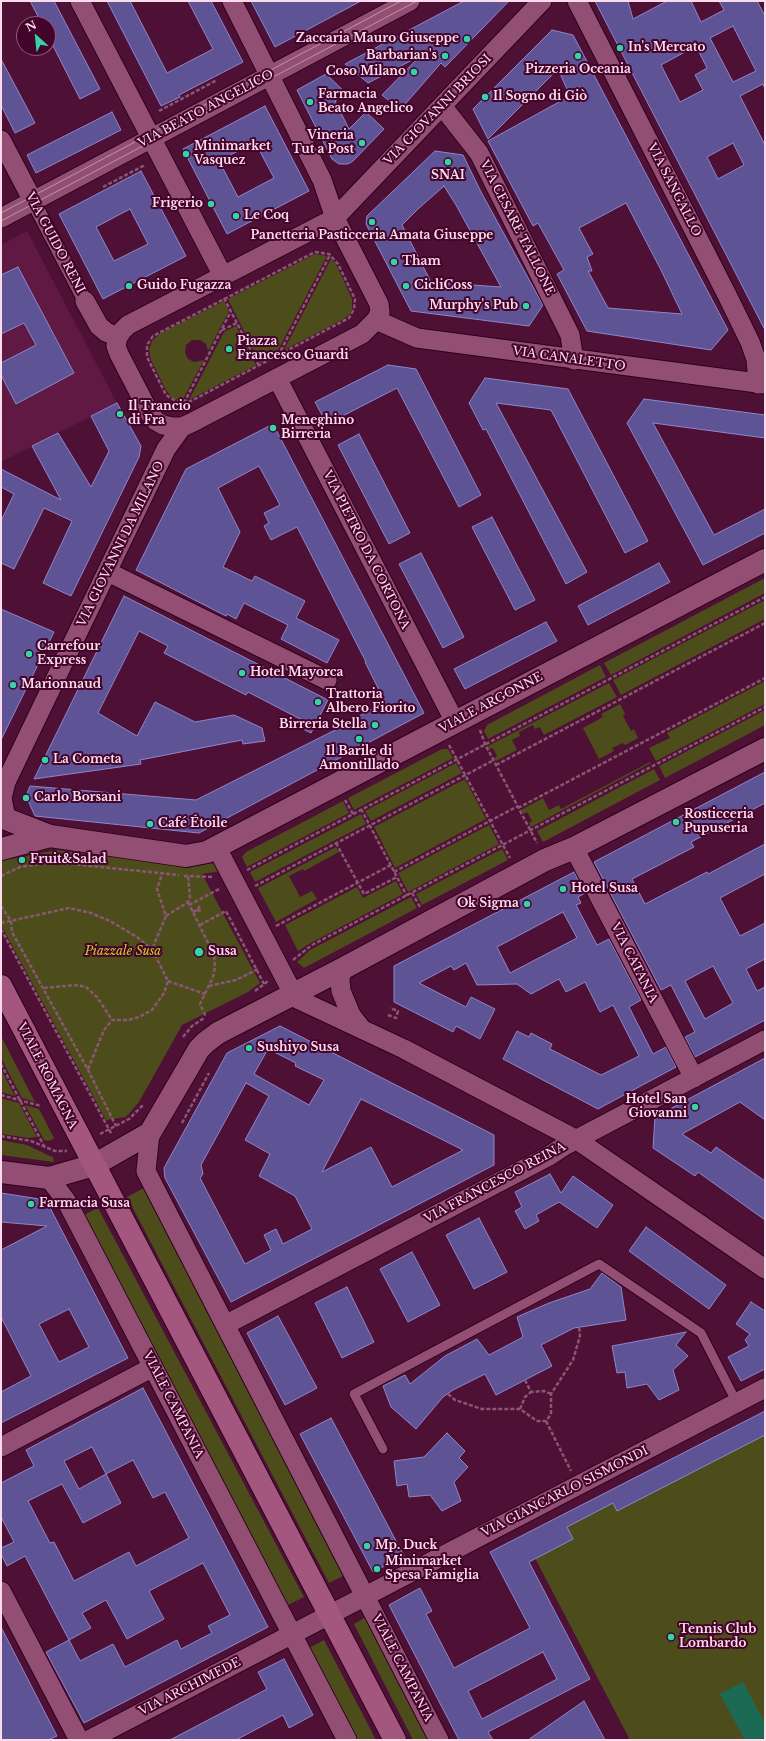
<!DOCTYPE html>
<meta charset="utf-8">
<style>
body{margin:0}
#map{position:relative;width:766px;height:1741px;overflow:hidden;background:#4e1035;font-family:"Libre Baskerville",serif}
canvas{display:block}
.frame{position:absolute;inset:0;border:2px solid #fcdcea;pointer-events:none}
.north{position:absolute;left:16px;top:16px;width:40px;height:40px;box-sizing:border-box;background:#43032b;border:1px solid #8d5a77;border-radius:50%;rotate:333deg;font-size:11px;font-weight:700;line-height:16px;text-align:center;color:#fcdcea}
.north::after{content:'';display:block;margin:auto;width:14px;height:18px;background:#35d4a7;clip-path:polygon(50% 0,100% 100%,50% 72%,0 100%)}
</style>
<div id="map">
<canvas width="766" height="1741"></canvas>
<div class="frame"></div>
<div class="north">N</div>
</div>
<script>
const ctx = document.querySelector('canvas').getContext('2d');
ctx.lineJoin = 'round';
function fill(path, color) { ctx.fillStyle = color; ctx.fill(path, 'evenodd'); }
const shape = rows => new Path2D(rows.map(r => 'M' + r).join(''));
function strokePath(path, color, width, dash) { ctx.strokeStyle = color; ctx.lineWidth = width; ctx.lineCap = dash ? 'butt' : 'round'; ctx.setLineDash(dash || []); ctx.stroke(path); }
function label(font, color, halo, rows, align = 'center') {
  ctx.font = font + ' "Libre Baskerville",serif'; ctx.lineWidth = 4; ctx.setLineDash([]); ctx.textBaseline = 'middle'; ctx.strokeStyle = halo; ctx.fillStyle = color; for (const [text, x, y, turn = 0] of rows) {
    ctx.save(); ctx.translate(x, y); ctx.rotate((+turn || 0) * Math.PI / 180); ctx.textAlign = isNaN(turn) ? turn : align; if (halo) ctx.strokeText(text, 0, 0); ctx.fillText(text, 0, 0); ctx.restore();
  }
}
const built = shape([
 [27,231,117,403,1,462,1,245]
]);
const green = shape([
 [315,254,327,256,276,354,260,363,228,299],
 [331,259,336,264,352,299,352,309,350,314,342,320,284,350],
 [224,301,229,311,208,351,206,344,200,340,192,340,186,345,185,353,188,359,194,362,204,360,182,401,172,398,166,390,151,360,149,350,152,341,159,334],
 [236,326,256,365,189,400,224,332],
 [765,578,765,593,611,675,604,663],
 [765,600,765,619,621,695,613,680],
 [600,665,606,677,488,739,484,731,487,725],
 [765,681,765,704,656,761,649,748,670,738,667,733],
 [609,683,617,697,544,735,540,727,535,729,533,725,519,732,520,736,512,740,517,750,496,761,494,758,497,756,493,748,490,749,488,746],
 [620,704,625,714,623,716,631,731,634,729,638,738,625,745,623,743,612,748,614,751,599,759,583,728,603,717,601,714],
 [765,710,765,725,665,778,659,766],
 [442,749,448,749,453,758,354,810,348,798],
 [650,762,651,763,531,827,529,823,532,821,527,812,524,814,521,810,543,798,549,810,559,805,561,809],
 [456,763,462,773,371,821,365,811],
 [654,769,660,780,543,842,537,831],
 [465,779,486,819,395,868,374,827],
 [343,801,349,813,247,867,242,857,246,852],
 [361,814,366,824,255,882,250,872],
 [489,825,499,844,408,892,398,873],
 [336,847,339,852,304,871,303,869,289,876,300,897,312,891,317,899,276,922,258,888],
 [502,849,508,860,422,905,416,894],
 [56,850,188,866,211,863,217,865,221,871,202,874,260,983,248,992,182,1025,139,1102,126,1117,106,1120,1,925,1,861],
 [396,881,403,894,309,944,298,951,285,925,357,887,363,898],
 [411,897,417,908,304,968,297,962,310,950],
 [1,1036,35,1102,22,1098,1,1058],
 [1,1069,15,1096,1,1092],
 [1,1098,19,1103,37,1137,29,1138,1,1134],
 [25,1105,39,1109,54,1138,53,1139,48,1141,44,1140],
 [1,1140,27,1145,50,1156,53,1157,54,1162,1,1155],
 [144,1188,345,1575,329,1583,127,1197],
 [98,1208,304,1597,288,1605,84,1215],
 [765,1411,765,1740,630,1740,523,1535],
 [369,1615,433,1740,413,1740,354,1624],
 [324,1640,376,1740,356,1740,309,1648]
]);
const water = shape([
 [743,1682,765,1723,765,1737,759,1740,745,1740,720,1694]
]);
const building = shape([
 [30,1,54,1,100,89,80,99,48,36,48,24,42,24,30,1],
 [107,1,130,1,167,73,213,49,188,1,211,1,243,62,179,95,180,97,161,106,107,1],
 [251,1,361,1,275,47,251,1],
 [464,1,509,1,445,67,441,63,400,110,382,95,420,56,368,83,345,64,464,1],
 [595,1,628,1,633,19,667,1,691,1,701,22,724,10,719,1,757,1,765,16,765,89,763,84,740,96,765,145,765,330,595,1],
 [733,26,756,71,733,82,710,38,733,26],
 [696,46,707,68,695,75,703,90,680,102,661,65,696,46],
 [733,143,744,165,718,179,707,157,733,143],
 [552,30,573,35,728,330,711,350,587,331,557,274,564,270,538,223,533,226,488,141,570,96,558,69,488,139,473,109,552,30],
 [626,203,661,270,682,314,608,308,588,271,592,271,587,257,593,254,579,228,626,203],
 [1,59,35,123,15,133,1,105,1,59],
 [326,74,347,94,335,101,349,129,366,112,384,129,353,161,348,164,339,164,332,159,297,90,326,74],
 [265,106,309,191,227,234,183,149,265,106],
 [255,142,274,178,238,197,219,161,255,142],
 [112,112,121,130,36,173,27,155,112,112],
 [435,151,463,155,481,192,543,305,529,326,411,311,366,224,367,216,435,151],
 [444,186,456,205,501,287,431,282,402,225,418,209,444,186],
 [141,171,186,256,103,299,59,214,141,171],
 [130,209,148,244,114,261,96,227,130,209],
 [18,267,74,373,16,404,1,375,1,363,36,345,24,323,1,334,1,275,18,267],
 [388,365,416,369,481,495,459,507,397,388,327,424,315,402,388,365],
 [485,378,568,389,648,541,625,553,551,410,496,403,587,572,566,584,486,429,483,430,469,403,485,378],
 [644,399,765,415,765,438,653,423,714,535,765,509,765,533,703,565,627,423,644,399],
 [117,403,141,446,139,457,71,596,43,583,72,521,44,508,14,569,1,563,1,521,14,494,1,487,1,469,61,500,32,446,58,433,91,487,109,451,91,416,117,403],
 [273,424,424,713,199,833,35,816,26,796,30,786,196,800,341,727,341,726,385,702,365,662,366,662,297,527,271,540,264,526,269,523,264,513,280,505,259,466,218,488,240,532,223,567,252,581,255,576,305,601,296,618,339,640,327,663,281,639,288,625,244,603,236,619,227,614,226,616,136,570,186,469,273,424],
 [359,434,410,533,389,544,338,445,359,434],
 [492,517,535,600,515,610,472,527,492,517],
 [421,553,464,637,443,648,399,564,421,553],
 [659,563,670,582,588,625,578,606,659,563],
 [124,596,328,700,311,733,299,727,302,720,248,692,246,695,164,653,168,646,139,631,98,713,137,736,155,702,195,722,234,715,262,728,265,741,243,744,242,740,140,760,141,764,34,779,124,596],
 [1,609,54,632,1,740,1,609],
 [546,622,557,641,465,689,454,669,546,622],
 [765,772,765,803,691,842,694,847,632,879,645,904,707,872,708,874,765,844,765,874,720,898,740,936,765,923,765,959,746,969,757,991,765,987,765,1020,695,1057,685,1037,695,1032,671,985,661,990,594,862,765,772],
 [713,966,733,1003,705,1019,685,981,713,966],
 [574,872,585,893,578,897,581,903,576,905,597,945,609,939,641,1000,629,1007,653,1054,666,1047,676,1067,598,1109,503,1059,517,1031,529,1037,531,1033,552,1044,550,1049,601,1075,639,1056,613,1005,600,1012,585,982,566,992,559,979,531,994,517,984,477,985,466,963,454,970,451,966,419,983,466,1007,471,997,495,1009,480,1039,456,1026,453,1032,394,1002,394,966,574,872],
 [563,912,577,938,510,973,497,947,563,912],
 [280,1026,494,1135,494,1165,231,1302,165,1178,164,1168,227,1053,280,1026],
 [268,1049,296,1063,295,1066,324,1080,309,1105,254,1074,268,1049],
 [246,1083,269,1096,245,1140,270,1154,259,1176,295,1196,312,1229,283,1244,276,1229,264,1235,271,1250,245,1264,200,1178,203,1174,201,1165,246,1083],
 [361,1099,463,1150,392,1187,371,1147,322,1172,361,1099],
 [765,1058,765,1120,740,1102,682,1134,711,1153,716,1147,765,1181,765,1220,698,1172,695,1176,653,1148,655,1117,765,1058],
 [550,1174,561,1193,573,1176,613,1205,597,1228,559,1202,536,1215,539,1221,525,1229,515,1211,522,1207,515,1192,550,1174],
 [1,1193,46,1200,128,1358,1,1423,1,1392,31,1376,1,1317,1,1250,47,1226,1,1222,1,1193],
 [69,1309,89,1347,59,1362,39,1324,69,1309],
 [479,1218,507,1272,474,1289,446,1235,479,1218],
 [646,1227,726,1285,709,1309,629,1251,646,1227],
 [412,1252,440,1305,408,1322,380,1269,412,1252],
 [602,1273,621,1287,626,1320,574,1328,541,1345,552,1366,496,1395,485,1374,453,1390,443,1397,416,1429,391,1407,383,1386,405,1375,410,1384,445,1356,477,1339,489,1355,523,1337,517,1317,549,1303,590,1289,602,1273],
 [347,1287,374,1342,342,1358,315,1303,347,1287],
 [751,1302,765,1311,765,1369,741,1381,728,1357,749,1346,745,1340,750,1334,736,1324,751,1302],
 [278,1316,317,1388,285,1405,247,1333,278,1316],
 [686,1332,676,1345,688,1356,673,1370,679,1390,659,1400,647,1384,627,1388,625,1372,617,1373,612,1346,686,1332],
 [143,1388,268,1627,84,1723,46,1652,69,1640,25,1556,7,1566,1,1554,1,1548,14,1542,1,1517,1,1483,34,1466,26,1450,143,1388],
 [92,1447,106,1474,79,1489,64,1461,92,1447],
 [133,1460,153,1498,165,1492,189,1538,136,1566,129,1552,74,1581,54,1542,50,1543,28,1501,62,1484,83,1523,121,1503,106,1474,133,1460],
 [203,1563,230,1615,208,1626,212,1633,181,1649,177,1640,125,1667,113,1644,80,1661,69,1640,91,1628,82,1613,106,1600,127,1639,164,1619,149,1591,203,1563],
 [765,1411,765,1435,617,1511,613,1503,567,1527,573,1539,529,1562,590,1679,488,1732,493,1740,459,1740,389,1605,420,1588,432,1611,426,1614,454,1668,530,1628,490,1552,765,1411],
 [543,1652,557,1679,482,1719,468,1691,543,1652],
 [331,1418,404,1556,373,1572,300,1434,331,1418],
 [447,1433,465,1451,459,1458,468,1467,454,1482,461,1501,442,1511,430,1495,409,1497,407,1484,397,1486,394,1461,424,1457,447,1433],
 [1,1627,57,1736,48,1740,1,1740,1,1627],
 [284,1659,313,1715,289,1728,283,1715,236,1740,170,1740,267,1689,258,1672,284,1659],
 [584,1701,605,1740,528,1740,584,1701]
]);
const path = shape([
 [159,111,217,80],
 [103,187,145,165],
 [315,252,329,254,338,264,355,299,354,309,349,318,191,401,184,403,176,401,166,395,147,357,147,345,153,336,315,252],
 [224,298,259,366],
 [222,330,237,323],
 [278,356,330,255],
 [184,403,231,311],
 [480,730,485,744,537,843],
 [449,745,510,858],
 [496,765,765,623],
 [345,800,353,814],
 [518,808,765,678],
 [361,809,407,896],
 [336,843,364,894,397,877],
 [247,870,765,597],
 [394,872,518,806],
 [1,876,20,867,52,862,179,875],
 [184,876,213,877],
 [255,886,494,760],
 [412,893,420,907],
 [188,902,214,955,215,967,213,977,200,1004,206,1017],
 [189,905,221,888],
 [1,906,11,921,12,932,88,1070,116,1126],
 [197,910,203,911],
 [193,912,197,910,200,906],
 [166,916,188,902,190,897,188,876],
 [1,923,69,908,91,913,110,921,137,937,152,949],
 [200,925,226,911,264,984],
 [276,926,391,865],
 [1,929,112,1135],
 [293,960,312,945,765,707],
 [168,981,205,994],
 [209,986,236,980,258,969],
 [44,988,76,985,86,987,97,997,112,1020],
 [255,991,268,981],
 [388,1015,396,1018,398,1011,390,1008],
 [183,1037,192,1026,204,1018],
 [1,1064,44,1146],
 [88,1069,104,1030,112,1020,128,1020,139,1017,152,1010,164,993,168,981,152,949,166,916,157,889,162,874],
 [1,1095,41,1106],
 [182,1123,209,1073],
 [100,1134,129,1119,143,1105],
 [1,1136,31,1141,55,1151,67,1151],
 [525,1380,531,1392,544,1391,551,1394],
 [448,1394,455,1400,482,1409,520,1409,537,1421,546,1421,551,1414,551,1394,573,1360,580,1336,579,1326],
 [520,1409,525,1397,531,1392],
 [546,1421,571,1471]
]);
const service = shape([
 [383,1449,354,1394,599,1264,701,1333,737,1403]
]);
const pedestrian = shape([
 [33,201,85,301]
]);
const minor = shape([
 [80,1,223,276],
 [232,1,322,180,335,218,379,304,380,312,376,320,362,334,191,423,182,427,173,427,163,425,156,421,150,414,119,354,116,346,118,337,122,331,128,325,335,218,542,1],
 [577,1,727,295,750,342,756,359,758,384],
 [442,106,479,153,570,335,574,360],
 [1,140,33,201],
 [1,218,410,1],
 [85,301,99,326,106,332,118,337],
 [376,320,417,338,765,384],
 [277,378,455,722],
 [108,572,327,680],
 [6,818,2,798,6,782,166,449,182,427],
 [217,848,289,986,291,996,404,1049,577,1140,765,1269],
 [574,848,694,1078],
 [342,969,340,979,341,991,351,1015,361,1028],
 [150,1133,146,1171,152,1183,439,1740],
 [49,1178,67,1202,347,1740],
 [225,1325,549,1156,564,1146,765,1040],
 [1,1447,153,1367],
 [1,1591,79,1740],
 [89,1740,765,1388]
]);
const tertiary = shape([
 [1,817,50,836,186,856,207,852,765,560],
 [1,849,50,836],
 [1,1172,49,1178,94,1165,150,1133,199,1049,206,1042,218,1033,342,969,545,860,574,848,765,749]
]);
const secondary = shape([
 [1,986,395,1740]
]);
const tram = shape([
 [1,213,401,1],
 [1,221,417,1]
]);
const markers = [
 [467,39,4,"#35d4a7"],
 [620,48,4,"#35d4a7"],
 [445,56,4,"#35d4a7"],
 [578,56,4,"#35d4a7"],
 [414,72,4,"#35d4a7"],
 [485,97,4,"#35d4a7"],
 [310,102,4,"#35d4a7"],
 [362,143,4,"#35d4a7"],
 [186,154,4,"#35d4a7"],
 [448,162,4,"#35d4a7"],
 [211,204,4,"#35d4a7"],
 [236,216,4,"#35d4a7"],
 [372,222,4,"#35d4a7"],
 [394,262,4,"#35d4a7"],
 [129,286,4,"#35d4a7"],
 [406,286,4,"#35d4a7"],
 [526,306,4,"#35d4a7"],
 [229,349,4,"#35d4a7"],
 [120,414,4,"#35d4a7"],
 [273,428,4,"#35d4a7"],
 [29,654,4,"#35d4a7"],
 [242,673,4,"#35d4a7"],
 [13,685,4,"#35d4a7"],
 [318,702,4,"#35d4a7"],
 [375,725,4,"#35d4a7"],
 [359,739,4,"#35d4a7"],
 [45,760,4,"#35d4a7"],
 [26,798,4,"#35d4a7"],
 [676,822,4,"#35d4a7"],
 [150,824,4,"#35d4a7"],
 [22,860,4,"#35d4a7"],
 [563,889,4,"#35d4a7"],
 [527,904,4,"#35d4a7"],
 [199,952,5,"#35d4a7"],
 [249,1048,4,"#35d4a7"],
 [695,1107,4,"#35d4a7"],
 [31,1204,4,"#35d4a7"],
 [367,1546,4,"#35d4a7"],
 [377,1569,4,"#35d4a7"],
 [671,1637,4,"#35d4a7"]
];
const poiNames = [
 ["Zaccaria Mauro Giuseppe",459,39,"right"],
 ["In's Mercato",628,48],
 ["Barbarian's",437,56,"right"],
 ["Pizzeria Oceania",578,70,"center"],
 ["Coso Milano",406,72,"right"],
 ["Farmacia",318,95],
 ["Beato Angelico",318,109],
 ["Il Sogno di Giò",493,97],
 ["Vineria",354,136,"right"],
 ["Tut a Post",354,150,"right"],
 ["Minimarket",194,147],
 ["Vasquez",194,161],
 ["SNAI",448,176,"center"],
 ["Frigerio",203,204,"right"],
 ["Le Coq",244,216],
 ["Panetteria Pasticceria Amata Giuseppe",372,236,"center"],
 ["Tham",402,262],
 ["Guido Fugazza",137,286],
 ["CicliCoss",414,286],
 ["Murphy's Pub",518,306,"right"],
 ["Piazza",237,342],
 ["Francesco Guardi",237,356],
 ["Il Trancio",128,407],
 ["di Fra",128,421],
 ["Meneghino",281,421],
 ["Birreria",281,435],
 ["Carrefour",37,647],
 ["Express",37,661],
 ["Hotel Mayorca",250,673],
 ["Marionnaud",21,685],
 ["Trattoria",326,695],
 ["Albero Fiorito",326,709],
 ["Birreria Stella",367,725,"right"],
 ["Il Barile di",359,752,"center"],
 ["Amontillado",359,766,"center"],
 ["La Cometa",53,760],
 ["Carlo Borsani",34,798],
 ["Rosticceria",684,815],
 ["Pupuseria",684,829],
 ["Café Étoile",158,824],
 ["Fruit&Salad",30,860],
 ["Hotel Susa",571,889],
 ["Ok Sigma",519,904,"right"],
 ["Susa",208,952],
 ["Sushiyo Susa",257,1048],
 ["Hotel San",687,1100,"right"],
 ["Giovanni",687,1114,"right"],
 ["Farmacia Susa",39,1204],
 ["Mp. Duck",375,1546],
 ["Minimarket",385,1562],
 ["Spesa Famiglia",385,1576],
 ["Tennis Club",679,1630],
 ["Lombardo",679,1644]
];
const streetNames = [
 ["VIA BEATO ANGELICO",206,109,-28],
 ["VIA GIOVANNI BRIOSI",438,110,-46],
 ["VIA SANGALLO",674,190,63],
 ["VIA CESARE TALLONE",517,228,63],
 ["VIA GUIDO RENI",55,243,62],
 ["VIA CANALETTO",569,359,8],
 ["VIA GIOVANNI DA MILANO",121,544,-64],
 ["VIA PIETRO DA CORTONA",366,550,63],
 ["VIALE ARGONNE",491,703,-28],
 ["VIA CATANIA",634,963,63],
 ["VIALE ROMAGNA",47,1076,63],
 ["VIA FRANCESCO REINA",495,1183,-28],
 ["VIALE CAMPANIA",173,1405,63],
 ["VIA GIANCARLO SISMONDI",565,1492,-27],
 ["VIALE CAMPANIA",402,1668,63],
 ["VIA ARCHIMEDE",190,1687,-27]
];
const parkNames = [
 ["Piazzale Susa",123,952]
];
fill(built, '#5f1942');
fill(green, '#4d4d1c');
fill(water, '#1c6a53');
fill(building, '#5e5495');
strokePath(building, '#8e86ca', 1);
strokePath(service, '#2d001b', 11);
strokePath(pedestrian, '#2d001b', 16);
strokePath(minor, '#2d001b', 21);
strokePath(tertiary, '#2d001b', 24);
strokePath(secondary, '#2d001b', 24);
strokePath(path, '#8a5673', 2.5, [4, 2]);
strokePath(service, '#934f73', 9);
strokePath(pedestrian, '#934f73', 14);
strokePath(minor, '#934f73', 19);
strokePath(tertiary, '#934f73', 22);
strokePath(secondary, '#a3577f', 22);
strokePath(tram, '#be93a9', 1);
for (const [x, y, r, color] of markers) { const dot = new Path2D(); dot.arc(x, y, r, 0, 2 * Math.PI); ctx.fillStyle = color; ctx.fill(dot); strokePath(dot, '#43032b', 1.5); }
label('bold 12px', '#fcdcea', '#43032b', poiNames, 'left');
label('12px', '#fcdcea', '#43032b', streetNames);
label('italic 12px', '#cfcd27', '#43032b', parkNames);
</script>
